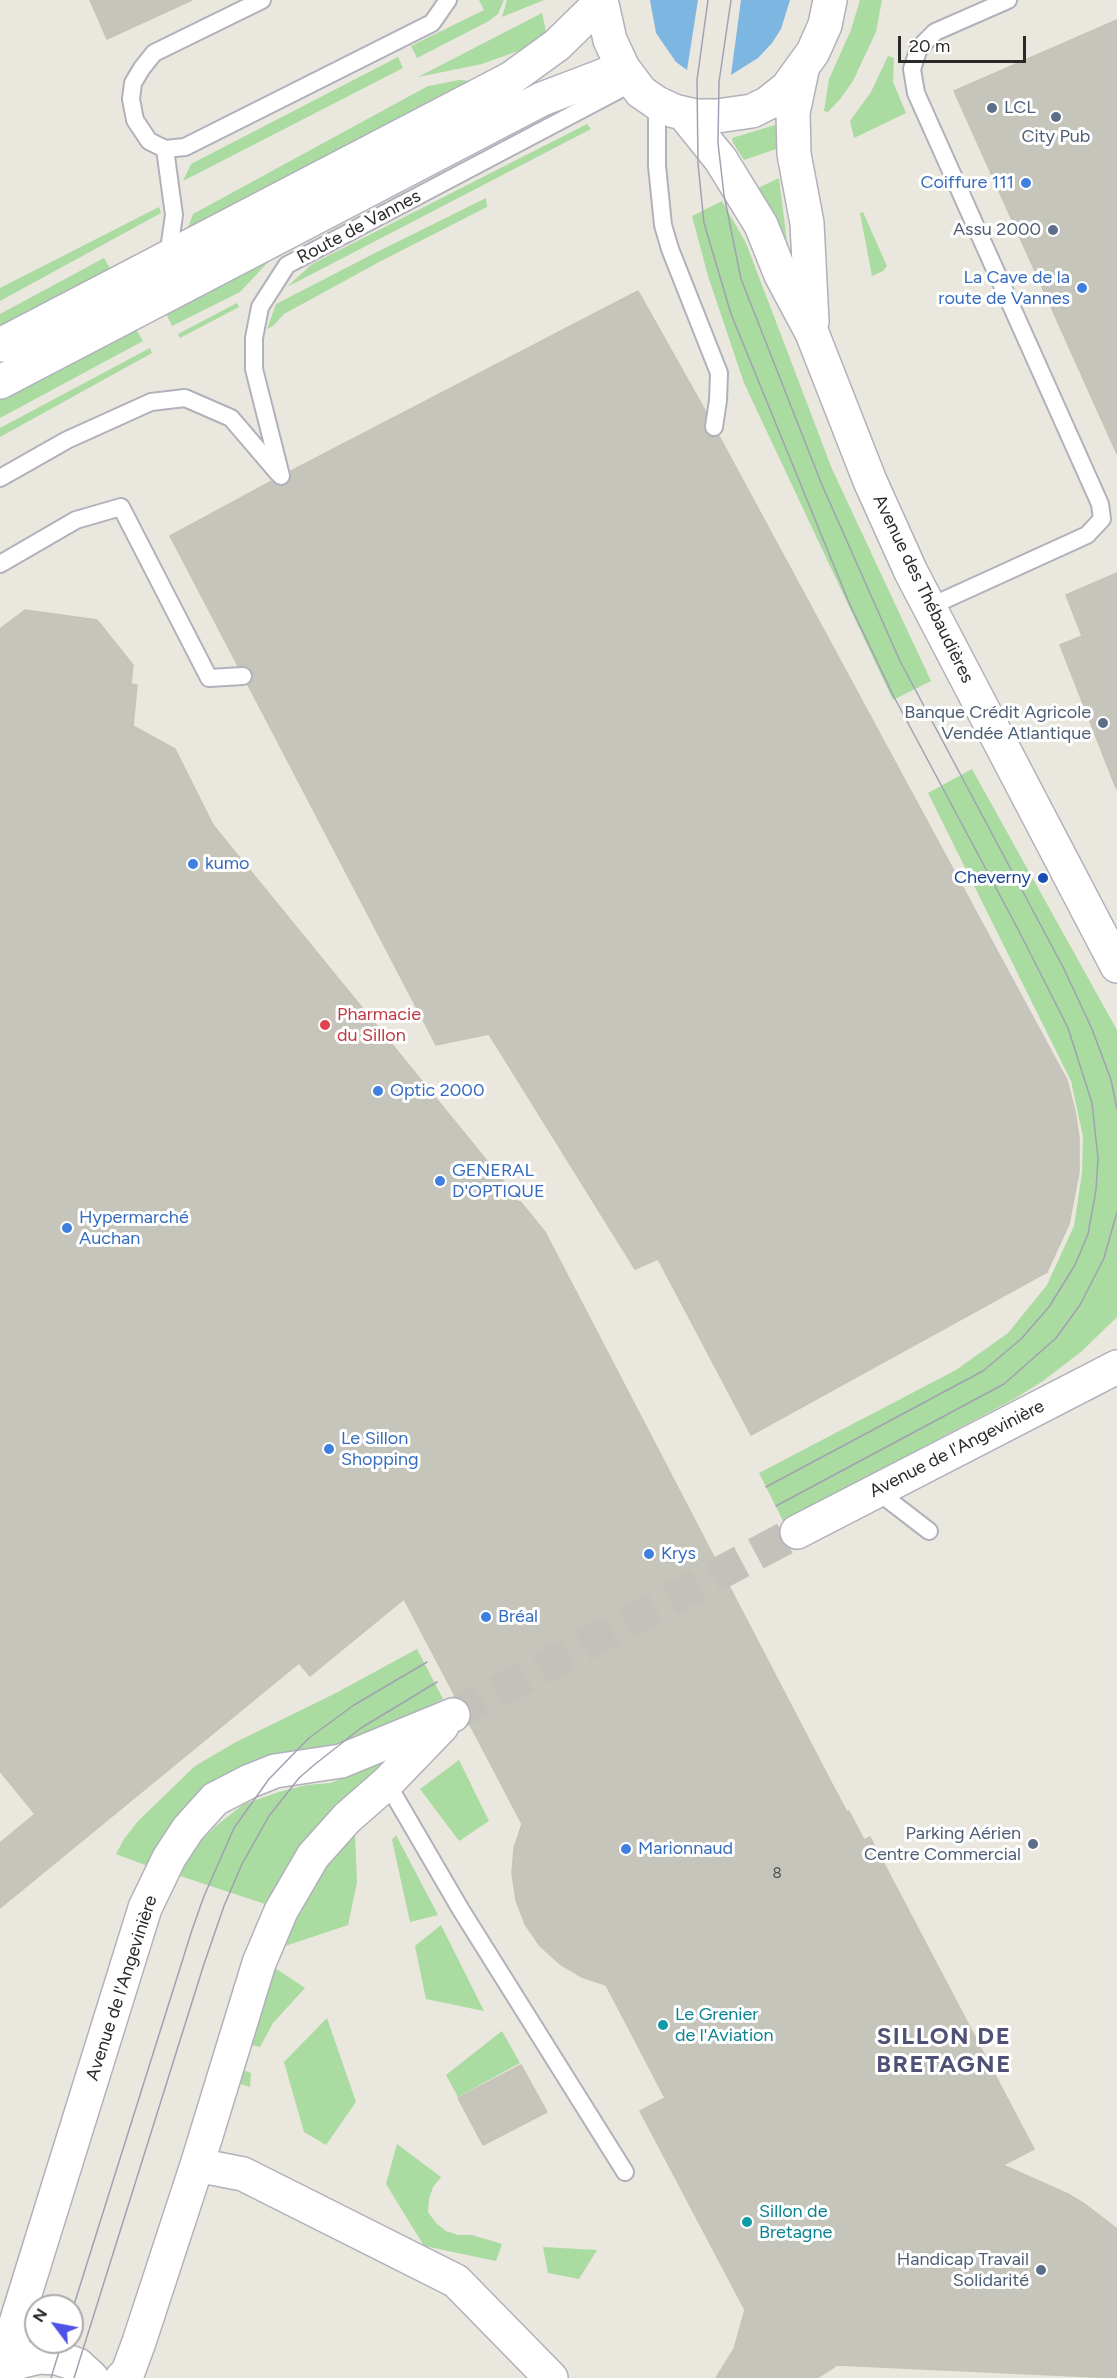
<!DOCTYPE html>
<meta charset="utf-8">
<style>
body{margin:0}
#map{position:relative;width:1117px;height:2378px;overflow:hidden;background:#eae7de;font-family:Figtree,sans-serif}
canvas{display:block}
.north{position:absolute;left:24px;top:2294px;width:60px;height:60px;box-sizing:border-box;background:#fff;border:2px solid #aaa;border-radius:50%;rotate:302deg;font-size:16px;font-weight:700;line-height:24px;text-align:center;color:#2a2a2a}
.north::after{content:'';display:block;margin:auto;width:21px;height:27px;background:#4f52e6;clip-path:polygon(50% 0,100% 100%,50% 72%,0 100%)}
.scale{position:absolute;left:898px;top:36px;width:128px;height:27px;box-sizing:border-box;border:3px solid #2a2a2a;border-top:0;padding-left:8px;font-size:18px;line-height:21px;white-space:nowrap;color:#2a2a2a;-webkit-text-stroke:4px #fff;paint-order:stroke}
</style>
<div id="map">
<canvas width="1117" height="2378"></canvas>
<div class="north">N</div>
<div class="scale">20 m</div>
</div>
<script>
const ctx = document.querySelector('canvas').getContext('2d');
ctx.lineJoin = 'round';
function fill(path, color) { ctx.fillStyle = color; ctx.fill(path, 'evenodd'); }
const shape = rows => new Path2D(rows.map(r => 'M' + r).join(''));
function strokePath(path, color, width, dash) { ctx.strokeStyle = color; ctx.lineWidth = width; ctx.lineCap = dash ? 'butt' : 'round'; ctx.setLineDash(dash || []); ctx.stroke(path); }
function label(font, color, halo, rows, align = 'center') {
  ctx.font = font + ' Figtree,sans-serif'; ctx.lineWidth = 6; ctx.setLineDash([]); ctx.textBaseline = 'middle'; ctx.strokeStyle = halo; ctx.fillStyle = color; for (const [text, x, y, turn = 0] of rows) {
    ctx.save(); ctx.translate(x, y); ctx.rotate((+turn || 0) * Math.PI / 180); ctx.textAlign = isNaN(turn) ? turn : align; if (halo) ctx.strokeText(text, 0, 0); ctx.fillText(text, 0, 0); ctx.restore();
  }
}
const green = shape([
 [479,0,504,0,498,14,489,21,417,58,411,46,484,10],
 [507,0,544,0,502,17],
 [860,0,882,0,876,32,853,81,841,98,828,112,824,111,829,79,851,30],
 [542,13,547,36,518,51,482,64,418,77],
 [888,56,894,58,893,82,906,113,854,138,850,121,871,92],
 [398,57,403,68,183,181,191,164],
 [459,80,472,81,187,230,193,214,428,86],
 [587,124,591,129,287,287,312,264],
 [775,125,779,148,744,160,733,143,732,138],
 [779,178,787,242,787,244,758,188],
 [486,198,487,207,381,261,284,314,273,326,267,329,276,304,377,252],
 [722,201,746,243,832,469,931,681,893,700,744,383,708,276,692,216],
 [159,207,161,213,0,301,0,288],
 [863,212,887,266,883,271,872,276,860,213],
 [275,255,240,292,172,326,164,309],
 [104,258,114,275,0,334,0,314],
 [237,303,239,307,180,338,178,334],
 [133,324,143,341,0,418,0,395],
 [150,348,152,353,0,437,0,428],
 [972,769,1117,1030,1117,1317,1082,1351,1043,1381,1014,1399,783,1521,759,1473,956,1370,1008,1333,1047,1285,1074,1226,1082,1173,1083,1137,1071,1081,928,793],
 [417,1649,443,1699,357,1743,254,1764,229,1773,209,1786,150,1867,116,1854,124,1839,138,1821,195,1766,236,1742,334,1694],
 [383,1758,386,1764,268,1905,174,1874,196,1846,217,1825,244,1804,279,1792,306,1785,330,1783,358,1772],
 [459,1760,489,1821,459,1841,420,1789],
 [355,1834,357,1882,348,1925,279,1948,275,1968,305,1988,273,2023,260,2047,248,2044,240,2069,251,2073,250,2087,231,2081,278,1943,332,1857],
 [396,1835,438,1915,410,1922,392,1840],
 [441,1925,484,2011,426,1999,415,1946],
 [327,2018,356,2102,326,2145,304,2132,284,2062],
 [502,2031,520,2063,458,2097,446,2075],
 [397,2144,441,2177,433,2187,429,2199,428,2212,436,2223,446,2231,458,2235,472,2235,502,2244,496,2261,424,2246,386,2184],
 [543,2247,597,2250,579,2279,548,2273]
]);
const water = shape([
 [650,0,698,0,687,70,676,62,656,33],
 [741,0,790,0,781,29,772,43,758,58,731,75]
]);
const building = shape([
 [90,0,192,0,107,39,90,0],
 [1117,20,1117,454,954,91,1117,20],
 [638,291,706,412,705,431,712,437,719,436,1067,1080,1075,1111,1079,1137,1079,1172,1069,1224,1047,1272,751,1435,658,1259,635,1269,489,1034,436,1045,248,685,253,680,252,671,247,666,238,666,170,536,272,481,278,486,284,486,291,479,291,471,638,291],
 [1117,573,1117,788,1116,788,1060,645,1082,636,1066,595,1117,573],
 [25,610,97,620,133,665,131,684,137,685,133,726,175,749,213,825,545,1232,831,1782,847,1812,849,1811,864,1840,870,1837,1034,2149,1003,2165,1068,2194,1086,2205,1117,2229,1117,2378,837,2365,817,2378,716,2378,734,2349,745,2310,640,2111,665,2098,606,1985,582,1977,560,1964,540,1946,525,1924,516,1900,512,1874,514,1848,522,1824,469,1723,472,1717,470,1707,464,1700,455,1696,404,1599,310,1676,299,1663,0,1908,0,1843,35,1814,0,1771,0,629,25,610],
 [521,2065,547,2112,483,2145,458,2098,521,2065]
]);
const streetTunnel = shape([
 [453,1715,797,1532]
]);
const lane = shape([
 [262,0,154,53,142,68,133,83,131,99,135,120,149,141,165,149,185,147,432,23,448,0],
 [657,103,657,166,663,225,670,249,719,373,718,400,714,427],
 [165,149,174,215,168,257],
 [281,476,254,369,254,338,260,307,287,265,634,82],
 [0,478,67,440,151,402,185,398,231,418,278,473],
 [0,564,76,520,121,507,209,678,243,676],
 [929,607,1087,535,1102,519,1100,504,916,93,912,69,919,48,935,32,1008,0],
 [877,1491,929,1531],
 [387,1783,461,1910,625,2172]
]);
const street = shape([
 [797,1532,1117,1367],
 [197,2165,243,2174,456,2281,551,2378],
 [8,2369,15,2326,145,1908,169,1858,188,1829,215,1799,250,1781,275,1771,341,1761,453,1715],
 [0,2376,18,2362,40,2357,57,2358,78,2365,92,2378],
 [122,2378,128,2372,139,2342,197,2165,259,1963,281,1911,313,1856,347,1818,387,1783,442,1726]
]);
const secondary = shape([
 [601,0,610,40,623,68,641,92,657,103,674,111,696,116,717,116,752,111,768,103,787,88,813,52,825,25,830,0],
 [802,70,793,113,794,154,807,223,812,322],
 [684,114,721,160,761,225,781,275,812,333,870,481,911,572,1117,966],
 [0,345,510,79,557,45,601,2],
 [0,382,542,99,623,68]
]);
const tram = shape([
 [708,0,697,80,698,164,704,223,731,314,850,605,893,695,1020,933,1068,1028,1092,1103,1098,1158,1096,1190,1088,1234,1075,1265,1049,1307,1021,1339,983,1371,766,1487],
 [731,0,719,82,718,143,724,195,741,279,822,485,900,661,1063,967,1092,1029,1111,1080,1117,1109],
 [776,1506,1004,1384,1056,1338,1080,1305,1104,1258,1117,1212],
 [72,2311,192,1930,204,1896,234,1828,269,1779,309,1738,354,1705,427,1662],
 [51,2378,62,2342],
 [74,2378,204,1964,224,1906,242,1864,269,1816,299,1778,314,1765,361,1728,437,1682]
]);
const markers = [
 [992,108,6,"#5c6f8a"],
 [1056,117,6,"#5c6f8a"],
 [1026,183,6,"#3f7fe0"],
 [1053,230,6,"#5c6f8a"],
 [1082,288,6,"#3f7fe0"],
 [1103,723,6,"#5c6f8a"],
 [193,864,6,"#3f7fe0"],
 [1043,878,6,"#1a4fb4"],
 [325,1025,6,"#e0444e"],
 [378,1091,6,"#3f7fe0"],
 [440,1181,6,"#3f7fe0"],
 [67,1228,6,"#3f7fe0"],
 [329,1449,6,"#3f7fe0"],
 [649,1554,6,"#3f7fe0"],
 [486,1617,6,"#3f7fe0"],
 [1033,1844,6,"#5c6f8a"],
 [626,1849,6,"#3f7fe0"],
 [663,2025,6,"#0f9aa8"],
 [747,2222,6,"#0f9aa8"],
 [1041,2270,6,"#5c6f8a"]
];
const numberNames = [
 ["8",777,1874]
];
const serviceNames = [
 ["LCL",1004,108,"left"],
 ["City Pub",1056,137,"center"],
 ["Assu 2000",1041,230],
 ["Banque Crédit Agricole",1091,713],
 ["Vendée Atlantique",1091,734],
 ["Parking Aérien",1021,1834],
 ["Centre Commercial",1021,1855],
 ["Handicap Travail",1029,2260],
 ["Solidarité",1029,2281]
];
const shopNames = [
 ["Coiffure 111",1014,183,"right"],
 ["La Cave de la",1070,278,"right"],
 ["route de Vannes",1070,299,"right"],
 ["kumo",205,864],
 ["Optic 2000",390,1091],
 ["GENERAL",452,1171],
 ["D'OPTIQUE",452,1192],
 ["Hypermarché",79,1218],
 ["Auchan",79,1239],
 ["Le Sillon",341,1439],
 ["Shopping",341,1460],
 ["Krys",661,1554],
 ["Bréal",498,1617],
 ["Marionnaud",638,1849]
];
const streetNames = [
 ["Route de Vannes",359,227,-28],
 ["Avenue des Thébaudières",923,589,64],
 ["Avenue de l'Angevinière",957,1449,-27],
 ["Avenue de l'Angevinière",122,1988,-72]
];
const transitNames = [
 ["Cheverny",1031,878]
];
const healthNames = [
 ["Pharmacie",337,1015],
 ["du Sillon",337,1036]
];
const cultureNames = [
 ["Le Grenier",675,2015],
 ["de l'Aviation",675,2036],
 ["Sillon de",759,2212],
 ["Bretagne",759,2233]
];
const districtNames = [
 ["SILLON DE",944,2037],
 ["BRETAGNE",944,2065]
];
fill(green, '#aadba0');
fill(water, '#7cb6e1');
fill(building, '#c6c5bc');
strokePath(building, '#c6c3b7', 1.5);
strokePath(streetTunnel, '#c4c1ba', 33, [33, 16]);
strokePath(lane, '#b1b1bc', 20);
strokePath(street, '#b1b1bc', 36);
strokePath(secondary, '#b1b1bc', 36);
strokePath(lane, '#fff', 16);
strokePath(street, '#fff', 33);
strokePath(secondary, '#fff', 33);
strokePath(tram, '#a1a1b2', 1.5);
for (const [x, y, r, color] of markers) { const dot = new Path2D(); dot.arc(x, y, r, 0, 2 * Math.PI); ctx.fillStyle = color; ctx.fill(dot); strokePath(dot, '#fff', 2); }
label('15px', '#51514e', null, numberNames);
label('18px', '#4e5e75', '#fff', serviceNames, 'right');
label('18px', '#366cbe', '#fff', shopNames, 'left');
label('18px', '#2a2a2a', '#fff', streetNames);
label('18px', '#164399', '#fff', transitNames, 'right');
label('18px', '#be3a42', '#fff', healthNames, 'left');
label('18px', '#0d838f', '#fff', cultureNames, 'left');
ctx.letterSpacing = '1.5px';
label('bold 24px', '#4f5076', '#fff', districtNames);
ctx.letterSpacing = '0px';
</script>
